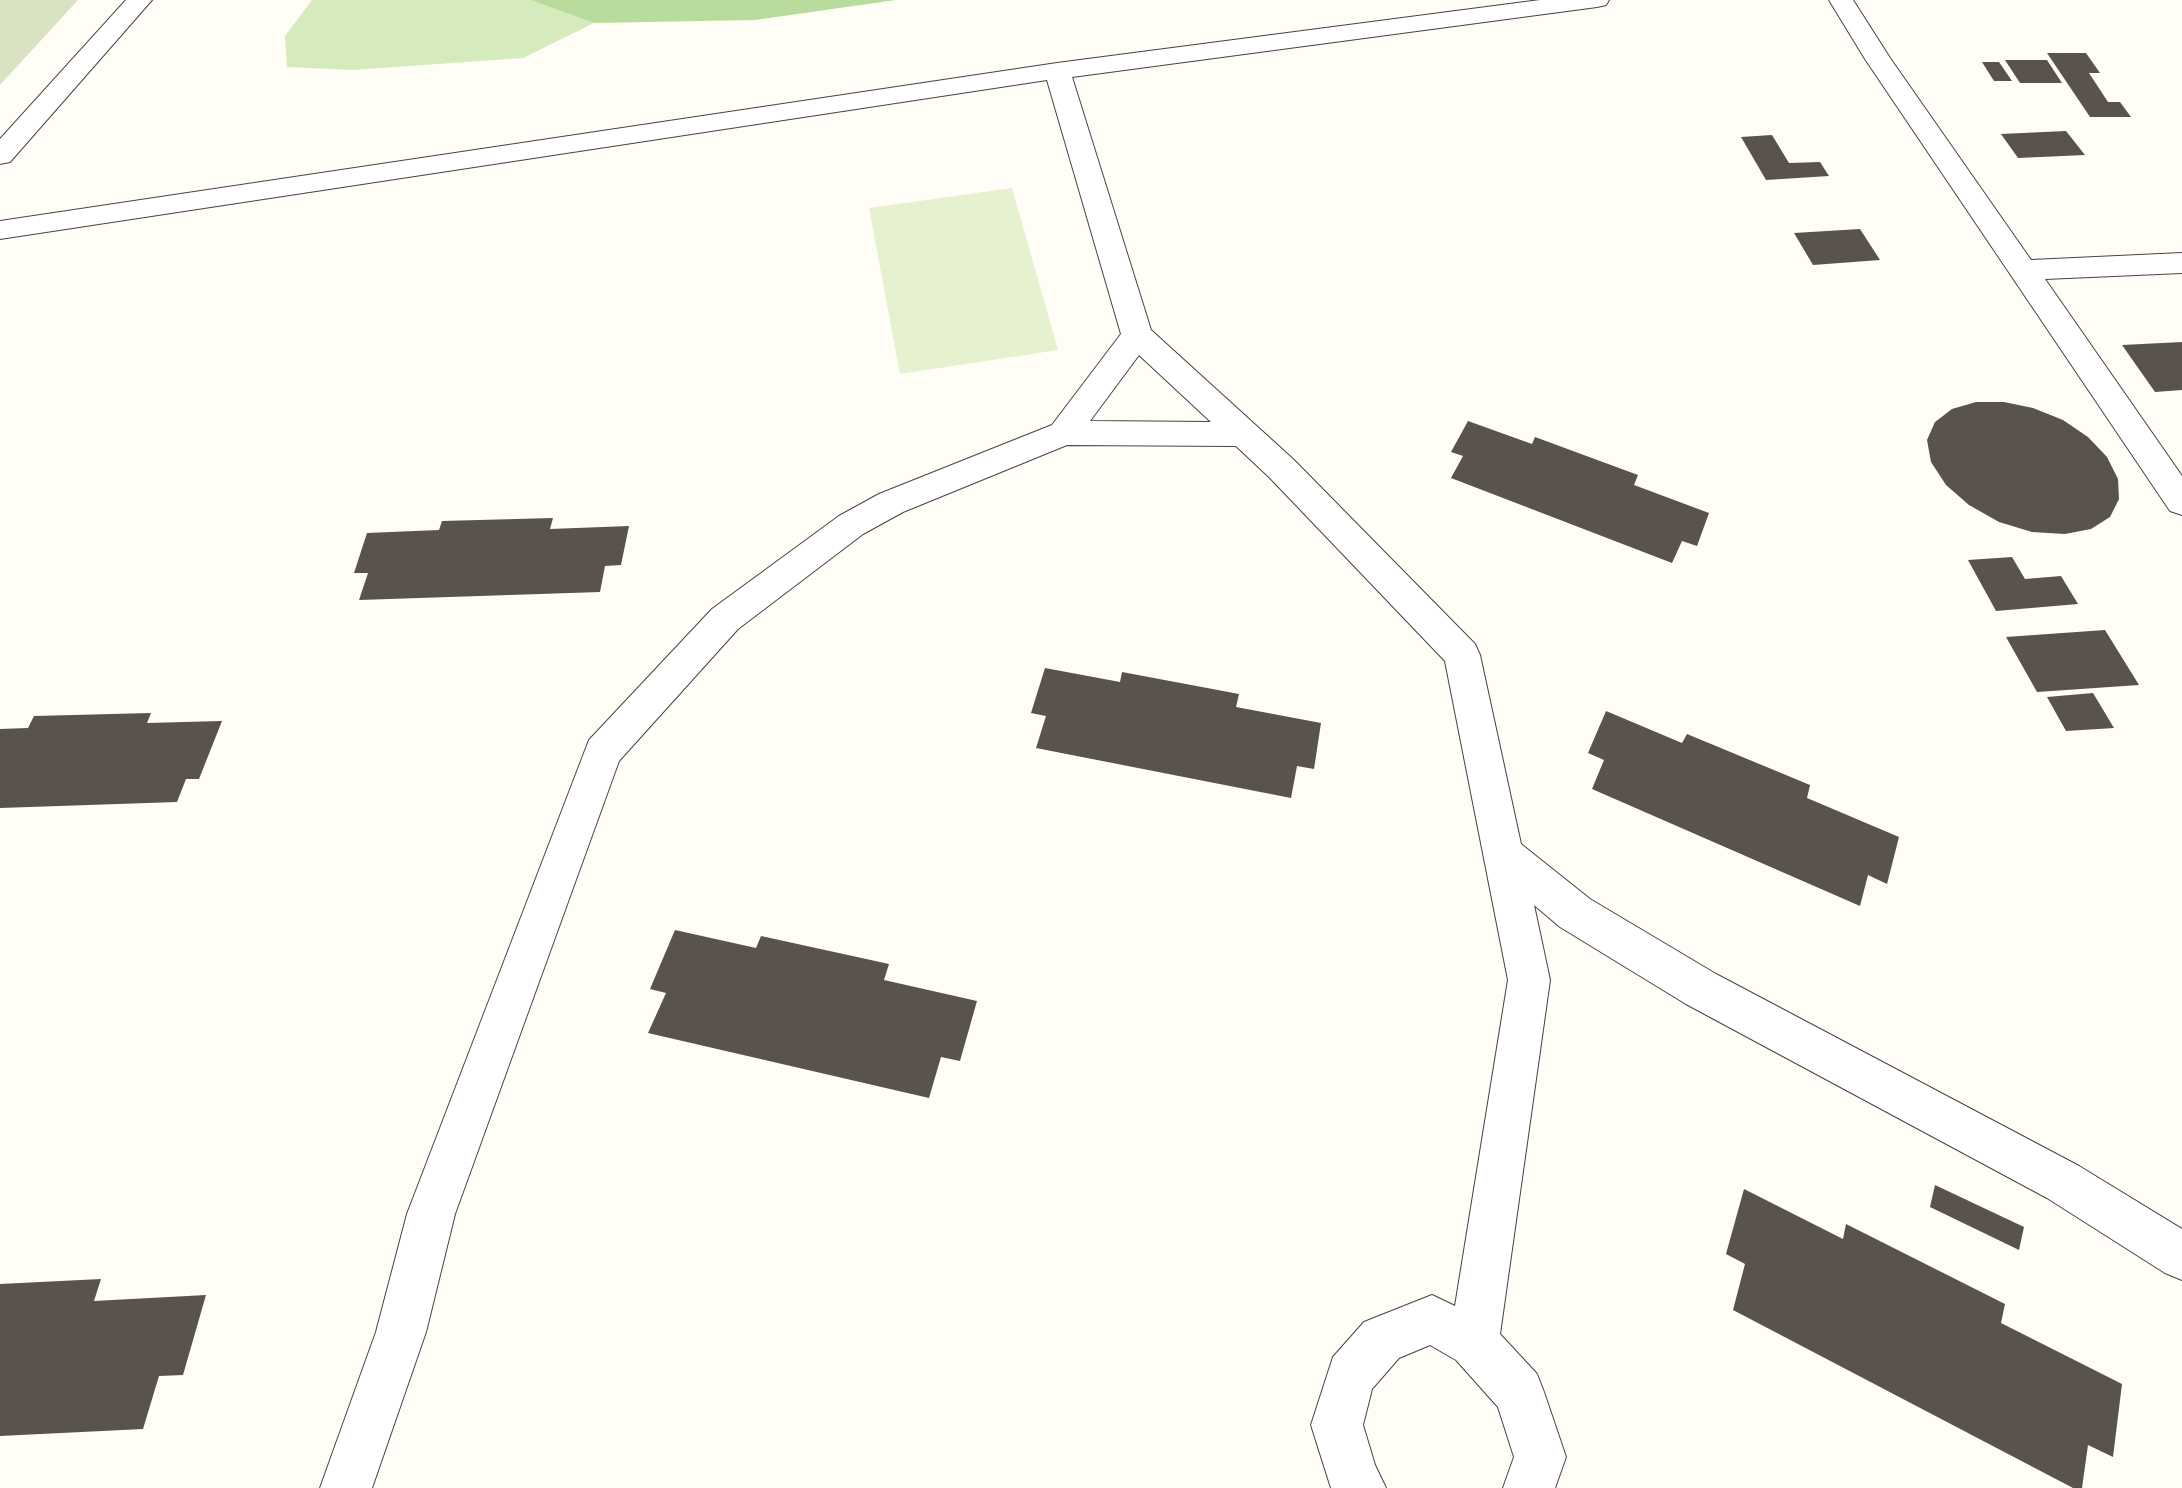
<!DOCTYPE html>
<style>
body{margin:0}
canvas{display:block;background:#fffdf5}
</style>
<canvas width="2182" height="1488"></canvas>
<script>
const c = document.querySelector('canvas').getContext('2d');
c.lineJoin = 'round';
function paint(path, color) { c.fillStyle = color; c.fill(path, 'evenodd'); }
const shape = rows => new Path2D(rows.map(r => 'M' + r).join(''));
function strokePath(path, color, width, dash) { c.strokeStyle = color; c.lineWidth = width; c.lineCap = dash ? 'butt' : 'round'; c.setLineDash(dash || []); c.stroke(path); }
const green = shape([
 [312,0,530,0,594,23,523,58,352,70,287,67,285,36]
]);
const forest = shape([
 [530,0,896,0,755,20,594,23]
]);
const cemetery = shape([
 [0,0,78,0,0,85]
]);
const pitch = shape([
 [1012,188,1058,350,900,374,869,208]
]);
const building = shape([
 [2047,53,2086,53,2100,73,2089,73,2108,102,2120,102,2131,117,2090,117],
 [2005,60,2047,60,2062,83,2020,83],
 [1982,62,1999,62,2012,81,1994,81],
 [2066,131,2085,155,2018,158,2001,134],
 [1772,135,1789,163,1820,162,1829,176,1766,180,1741,137],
 [1860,229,1880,260,1813,265,1794,233],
 [2182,342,2182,390,2155,392,2122,345],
 [1976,402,2004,402,2033,408,2063,420,2088,437,2107,457,2118,479,2119,499,2110,517,2091,529,2065,534,2032,532,1999,522,1969,505,1946,485,1931,462,1927,440,1935,422,1952,409],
 [1468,421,1532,444,1535,437,1638,475,1634,485,1709,513,1697,546,1682,541,1672,563,1451,478,1463,456,1451,452],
 [553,518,550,529,629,526,621,565,605,566,600,592,359,600,368,573,354,573,367,533,439,530,442,521],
 [2012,557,2025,579,2061,576,2078,604,1996,611,1968,560],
 [2105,630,2139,685,2037,692,2006,637],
 [1045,668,1120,682,1122,672,1239,694,1236,707,1321,723,1314,769,1297,766,1291,798,1036,748,1046,716,1031,713],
 [2093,693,2114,728,2066,731,2047,697],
 [1606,711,1682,743,1687,734,1810,785,1807,798,1899,837,1887,884,1868,875,1860,906,1592,789,1604,760,1588,753],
 [151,713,147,723,222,721,199,779,186,779,177,802,0,808,0,729,28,728,34,716],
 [675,930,756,948,761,936,889,964,884,980,977,1001,960,1061,941,1057,929,1098,648,1033,666,993,650,989],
 [1935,1185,2024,1227,2019,1250,1930,1207],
 [1744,1189,1843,1239,1846,1224,2005,1304,2001,1323,2122,1384,2113,1457,2088,1445,2082,1488,2073,1488,1733,1310,1745,1264,1726,1254],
 [101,1279,94,1301,206,1295,183,1375,159,1376,143,1429,0,1436,0,1284]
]);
const minor = shape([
 [126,0,152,0,10,162,0,164,0,139,126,0],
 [1540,0,1609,0,1606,5,1597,7,1072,77,1151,330,1294,460,1475,644,1480,655,1521,844,1590,899,1716,974,2079,1166,2182,1229,2182,1280,2165,1273,2047,1198,1686,1004,1560,927,1534,905,1550,980,1500,1334,1537,1374,1544,1392,1566,1457,1555,1488,1503,1488,1514,1457,1498,1407,1456,1360,1430,1345,1399,1358,1372,1389,1363,1425,1375,1465,1386,1488,1331,1488,1311,1425,1333,1357,1364,1322,1432,1295,1455,1306,1508,980,1445,661,1270,478,1236,446,1067,445,903,512,863,534,738,629,619,761,455,1214,426,1332,372,1488,320,1488,376,1332,407,1214,589,740,712,609,839,516,879,494,1052,425,1121,334,1047,80,0,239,0,221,1057,63,1540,0],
 [1139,355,1211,422,1090,421,1139,355],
 [1829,0,1853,0,1890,58,2031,260,2182,253,2182,273,2045,279,2182,476,2182,515,2170,511,1865,59,1829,0]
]);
paint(green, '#d5ebbd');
paint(forest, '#b9dc9c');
paint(cemetery, '#d9e3c4');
paint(pitch, '#e6f2cf');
paint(building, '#5a524d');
strokePath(minor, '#444', 2);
paint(minor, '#fff');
</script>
